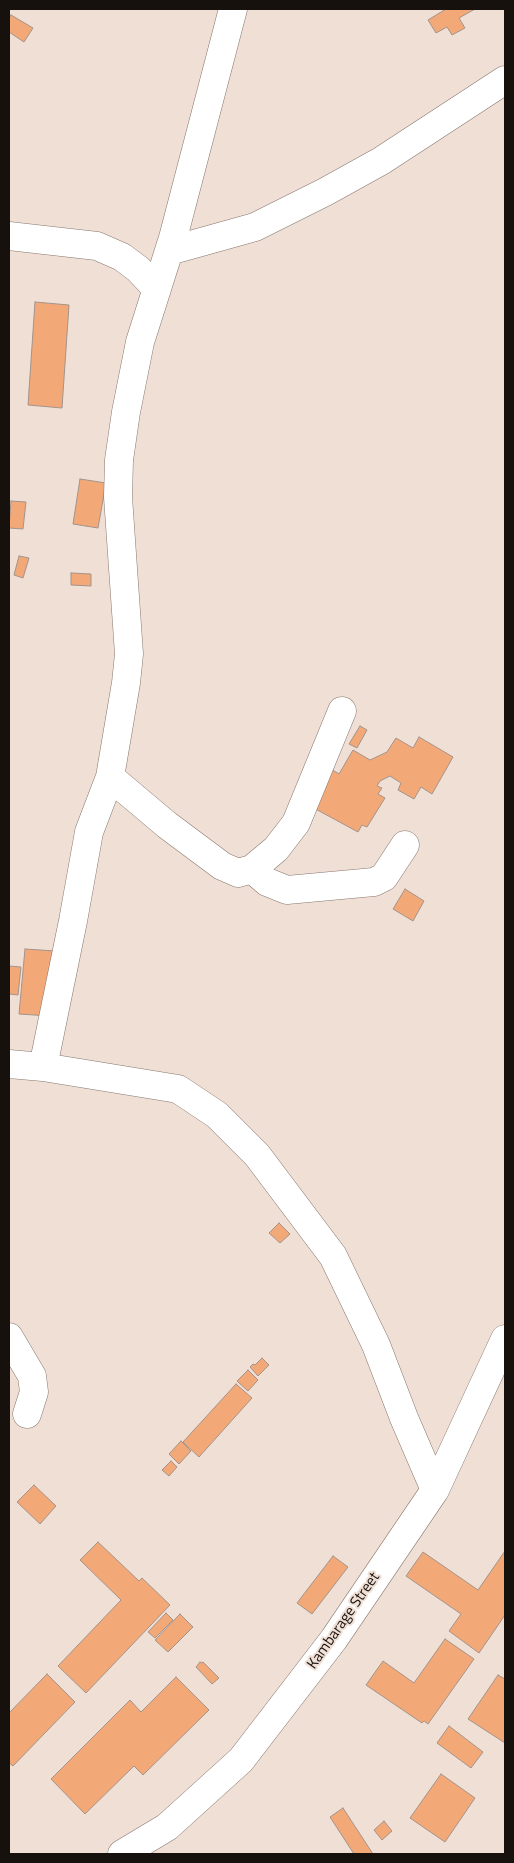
<!DOCTYPE html>
<style>
body{margin:0}
#map{position:relative;width:514px;height:1863px;overflow:hidden;background:#f0dfd5;font-family:"Titillium Web",sans-serif}
canvas{display:block}
.frame{position:absolute;inset:0;border:10px solid #17110d;pointer-events:none}
</style>
<div id="map">
<canvas width="514" height="1863"></canvas>
<div class="frame"></div>
</div>
<script>
const c = document.querySelector('canvas').getContext('2d');
c.lineJoin = 'round';
function paint(path, color) { c.fillStyle = color; c.fill(path, 'evenodd'); }
const shape = rows => new Path2D(rows.map(r => 'M' + r).join(''));
function strokePath(path, color, width, dash) { c.strokeStyle = color; c.lineWidth = width; c.lineCap = dash ? 'butt' : 'round'; c.setLineDash(dash || []); c.stroke(path); }
function drawText(font, color, halo, rows, align = 'center') {
  c.font = font + ' "Titillium Web",sans-serif'; c.lineWidth = 4; c.setLineDash([]); c.textBaseline = 'middle'; c.strokeStyle = halo; c.fillStyle = color; for (const [text, x, y, turn = 0] of rows) {
    c.save(); c.translate(x, y); c.rotate((+turn || 0) * Math.PI / 180); c.textAlign = isNaN(turn) ? turn : align; if (halo) c.strokeText(text, 0, 0); c.fillText(text, 0, 0); c.restore();
  }
}
const building = shape([
 [446,9,475,9,459,18,465,28,452,35,447,27,436,33,428,20,446,9],
 [11,15,33,28,24,42,9,32,9,18,11,15],
 [35,302,69,305,62,408,28,405,35,302],
 [80,479,106,483,98,528,73,524,80,479],
 [11,501,26,502,23,529,9,528,11,501],
 [19,556,29,558,23,578,14,575,19,556],
 [71,573,91,574,91,586,71,585,71,573],
 [360,726,367,730,357,748,349,744,360,726],
 [419,737,453,757,432,794,421,787,414,799,398,790,401,783,390,776,380,781,377,786,382,788,378,794,385,798,367,827,362,825,358,832,310,806,331,769,339,774,353,750,370,760,387,752,396,738,413,748,419,737],
 [405,889,424,901,413,921,393,909,405,889],
 [25,949,55,951,50,1016,19,1014,25,949],
 [9,966,21,967,18,995,9,994,9,966],
 [279,1223,290,1234,280,1243,269,1233,279,1223],
 [262,1358,269,1365,258,1376,250,1367,253,1364,255,1365,262,1358],
 [248,1370,258,1380,248,1391,237,1381,248,1370],
 [236,1384,252,1398,199,1457,183,1442,236,1384],
 [181,1441,191,1451,179,1464,169,1454,181,1441],
 [171,1461,177,1467,169,1476,162,1470,171,1461],
 [34,1485,56,1506,40,1524,17,1502,34,1485],
 [98,1542,139,1581,142,1578,170,1605,86,1693,58,1666,121,1600,80,1560,98,1542],
 [505,1551,505,1615,479,1653,449,1631,461,1614,406,1576,423,1552,478,1590,505,1551],
 [333,1556,348,1567,312,1614,297,1603,333,1556],
 [166,1613,173,1620,155,1638,148,1632,166,1613],
 [180,1614,193,1627,168,1652,155,1640,180,1614],
 [445,1639,474,1659,428,1724,424,1721,422,1723,366,1685,383,1661,414,1683,445,1639],
 [200,1662,201,1663,203,1662,219,1678,212,1684,196,1667,200,1662],
 [47,1674,75,1702,13,1766,9,1763,9,1713,47,1674],
 [498,1675,505,1679,505,1743,468,1719,498,1675],
 [176,1677,209,1710,143,1775,134,1766,85,1814,51,1779,130,1700,141,1712,176,1677],
 [449,1726,483,1752,471,1768,437,1743,449,1726],
 [441,1774,475,1798,445,1842,410,1818,441,1774],
 [343,1808,373,1854,354,1854,330,1817,343,1808],
 [384,1821,392,1831,382,1840,374,1830,384,1821]
]);
const minor = shape([
 [9,236,97,246,122,257,138,269,157,289],
 [169,251,255,227,325,192,381,161,505,80],
 [110,777,167,825,222,866,238,873,252,869,276,849,296,823,342,711],
 [252,869,267,882,287,890,374,882,384,877,405,845],
 [9,1064,43,1067,178,1089,217,1115,257,1155,333,1256,376,1345,404,1418,435,1490],
 [43,1067,73,921,89,832,110,777,126,683,129,654,118,497,119,460,126,412,140,342,173,238,233,9],
 [9,1337,32,1376,34,1392,27,1414],
 [122,1854,167,1827,241,1760,334,1639,435,1490,505,1339]
]);
const streetNames = [
 ["Kambarage Street",344,1621,-55]
];
paint(building, '#f3a877');
strokePath(building, '#a3938a', 1);
strokePath(minor, '#87776e', 29);
strokePath(minor, '#fff', 28);
drawText('15px', '#17110d', '#f0dfd5', streetNames);
</script>
